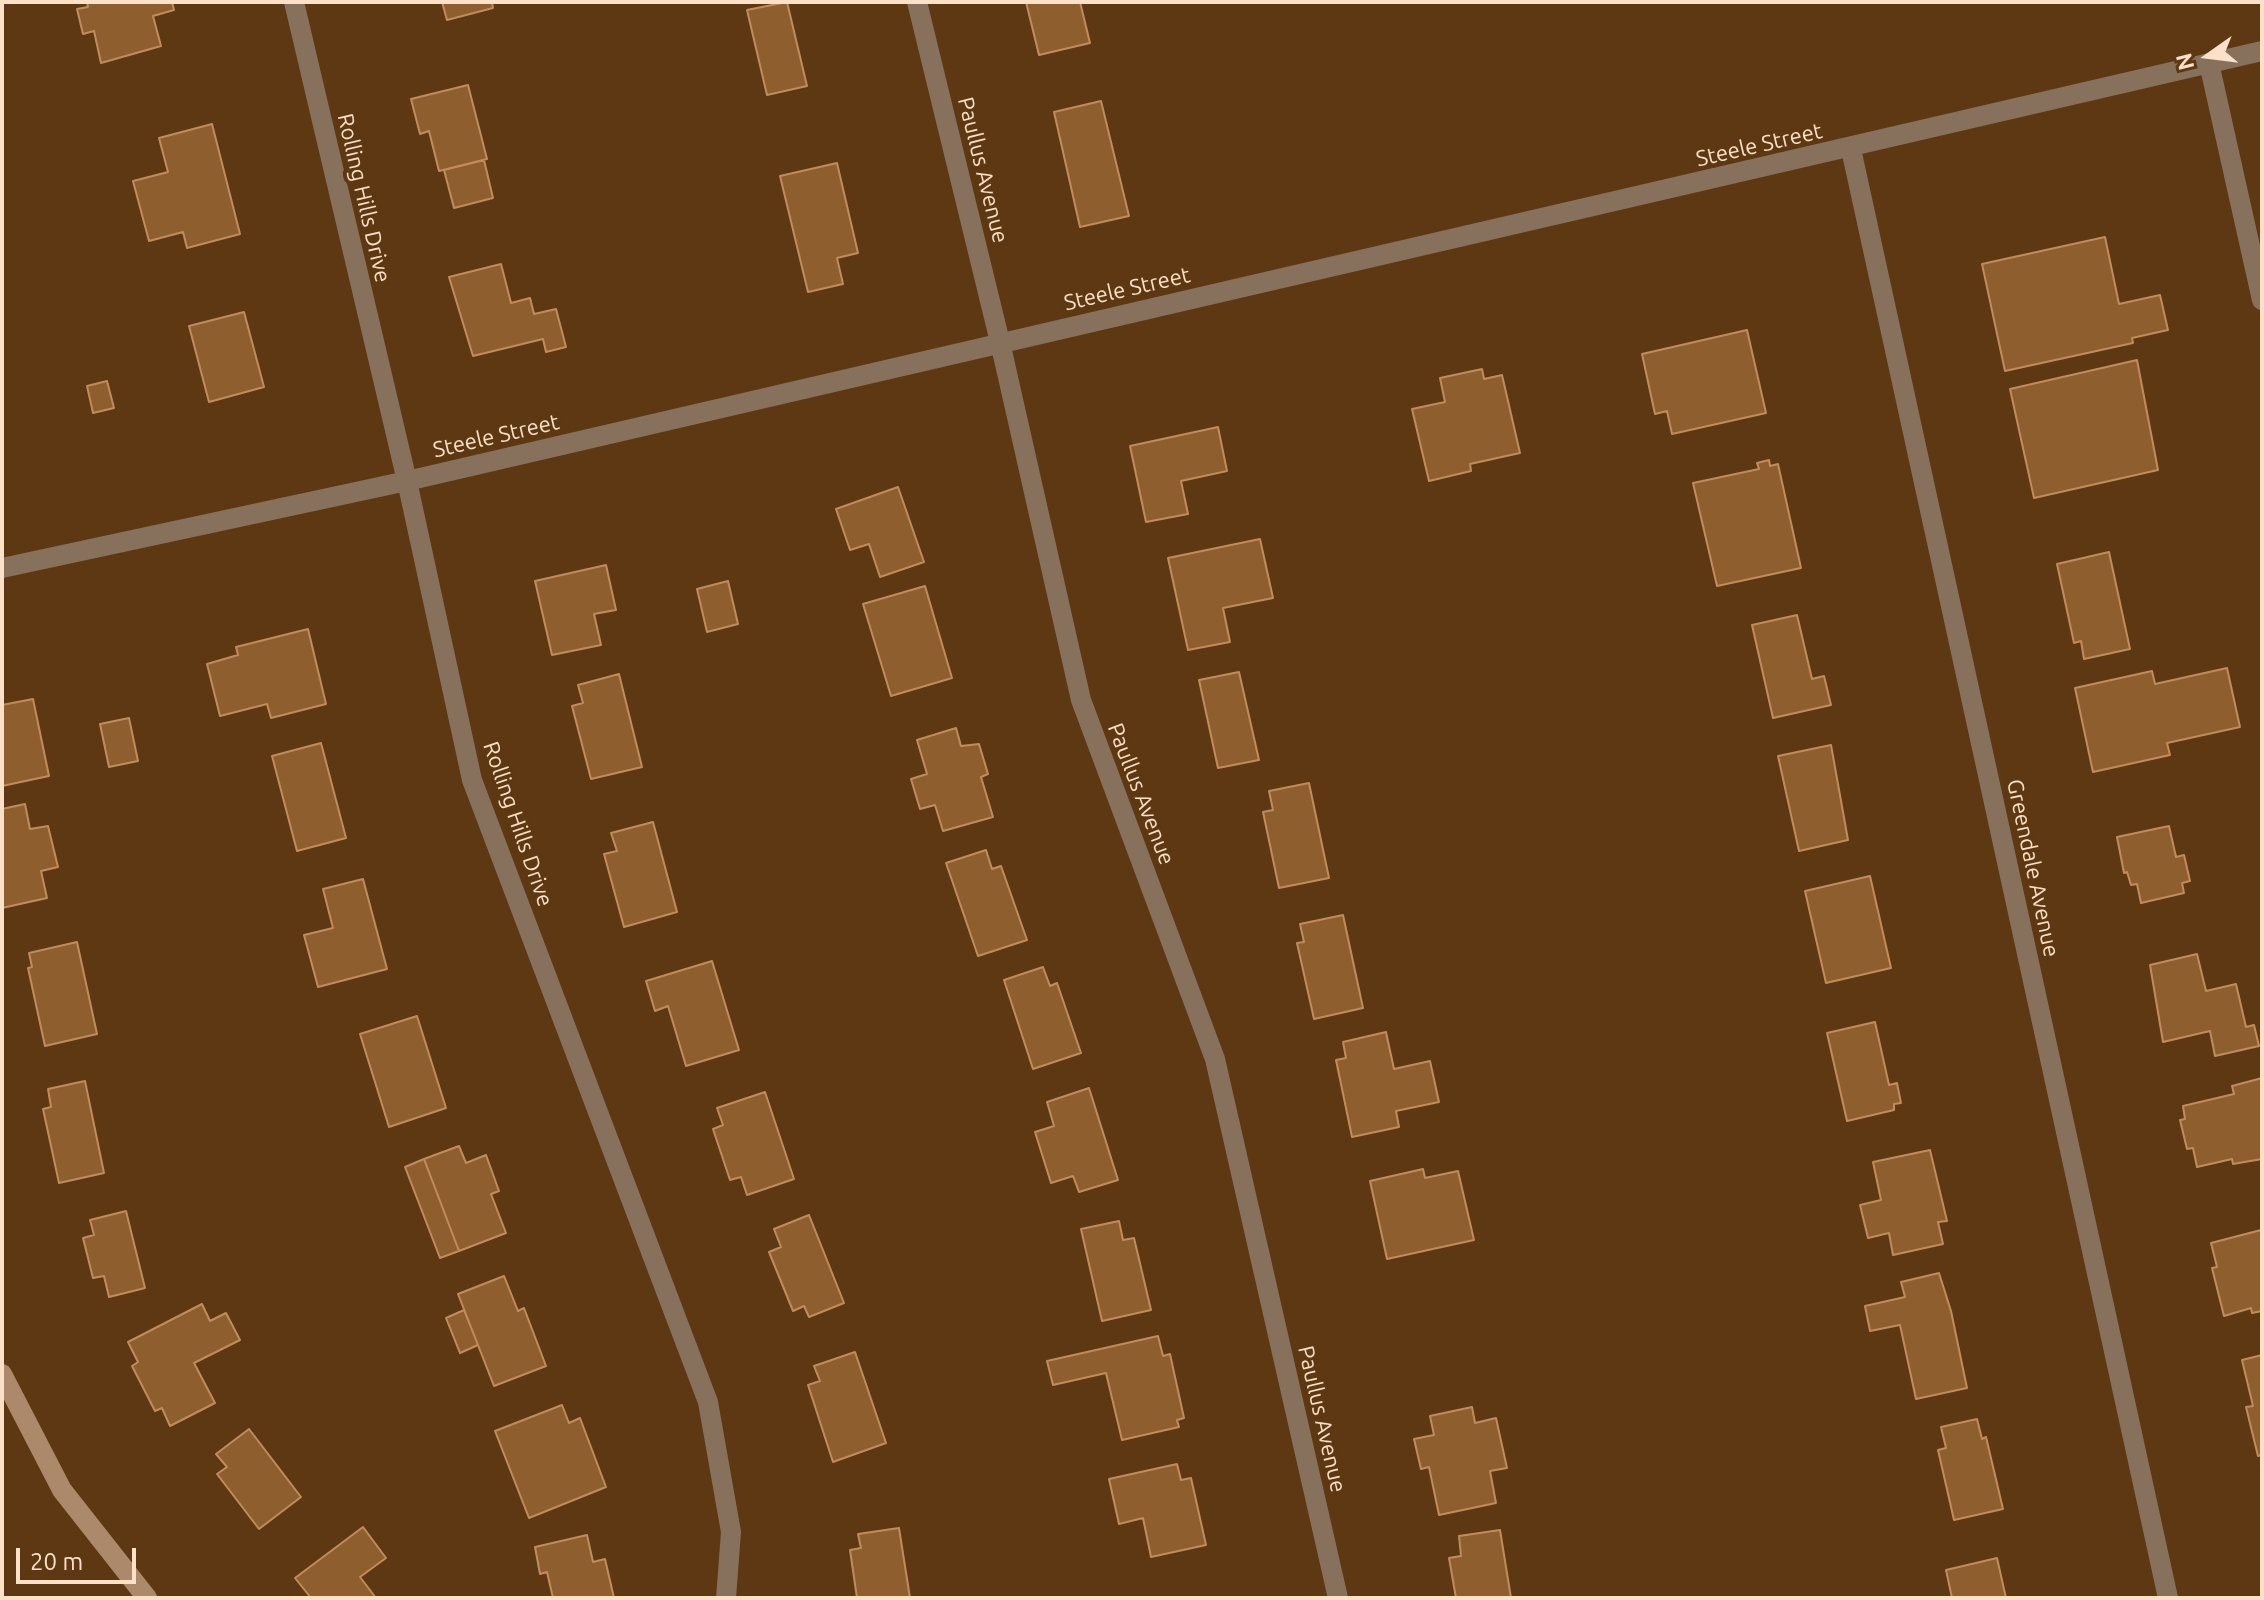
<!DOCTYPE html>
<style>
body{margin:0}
#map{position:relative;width:2264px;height:1600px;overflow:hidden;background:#5d3812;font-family:Ubuntu,sans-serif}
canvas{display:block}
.frame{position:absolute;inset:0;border:4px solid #fde0c8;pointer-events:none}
.north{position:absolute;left:2168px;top:16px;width:80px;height:80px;-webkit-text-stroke:6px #5d3812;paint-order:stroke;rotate:256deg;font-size:22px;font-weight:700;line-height:32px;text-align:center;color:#fde0c8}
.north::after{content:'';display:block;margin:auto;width:28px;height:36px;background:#fde0c8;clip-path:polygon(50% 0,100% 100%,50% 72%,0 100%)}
.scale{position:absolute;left:16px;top:1548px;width:120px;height:36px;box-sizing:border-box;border:4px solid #fde0c8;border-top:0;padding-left:10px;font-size:24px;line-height:28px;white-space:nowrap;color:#fde0c8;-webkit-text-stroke:6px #5d3812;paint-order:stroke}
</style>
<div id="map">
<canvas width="2264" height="1600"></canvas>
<div class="frame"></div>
<div class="north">N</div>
<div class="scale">20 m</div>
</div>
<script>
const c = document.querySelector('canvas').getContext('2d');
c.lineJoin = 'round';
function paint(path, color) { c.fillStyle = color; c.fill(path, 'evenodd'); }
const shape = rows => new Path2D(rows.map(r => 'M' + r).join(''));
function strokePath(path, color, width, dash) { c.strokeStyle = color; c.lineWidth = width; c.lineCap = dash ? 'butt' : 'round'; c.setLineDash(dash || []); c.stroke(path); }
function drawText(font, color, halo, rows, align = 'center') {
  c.font = font + ' Ubuntu,sans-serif'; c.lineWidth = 8; c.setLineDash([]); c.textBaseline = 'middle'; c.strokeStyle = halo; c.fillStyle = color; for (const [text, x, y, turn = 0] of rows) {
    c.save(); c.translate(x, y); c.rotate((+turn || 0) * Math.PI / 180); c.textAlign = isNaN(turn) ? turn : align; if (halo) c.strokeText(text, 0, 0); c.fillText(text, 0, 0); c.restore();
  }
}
const building = shape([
 [87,2,172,2,174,10,153,16,161,46,101,63,94,31,83,34,77,9,88,7,87,2],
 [442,2,492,2,493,8,447,20,442,2],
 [787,2,807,86,767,95,747,10,787,2],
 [1026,2,1080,2,1090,43,1039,55,1026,2],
 [468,85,487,159,439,171,429,131,420,134,411,99,468,85],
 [1101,101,1129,216,1080,227,1054,112,1101,101],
 [212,124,240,234,187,248,183,232,149,241,133,181,168,172,159,138,212,124],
 [484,160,493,198,454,208,444,170,484,160],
 [837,163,858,253,837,258,843,284,808,292,780,176,837,163],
 [2105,237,2119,304,2160,295,2168,330,2132,338,2133,343,2005,371,1982,264,2105,237],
 [501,264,511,303,530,298,534,314,556,309,566,347,546,352,543,339,473,356,449,277,501,264],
 [244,312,264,387,209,402,189,326,244,312],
 [1747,330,1766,413,1672,434,1667,411,1655,414,1642,354,1747,330],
 [2137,360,2158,470,2034,498,2010,389,2137,360],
 [1482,369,1484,379,1502,375,1520,453,1470,464,1471,471,1429,481,1412,409,1445,402,1440,378,1482,369],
 [107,381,114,408,93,413,87,386,107,381],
 [1218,427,1227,471,1181,481,1188,514,1146,522,1130,446,1218,427],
 [1769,460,1770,466,1778,464,1801,568,1717,586,1693,483,1759,469,1757,463,1769,460],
 [898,487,924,562,880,577,869,544,850,550,836,509,898,487],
 [1260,539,1273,598,1223,608,1230,642,1188,650,1168,558,1260,539],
 [2109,552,2130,649,2084,659,2081,641,2074,643,2057,564,2109,552],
 [606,565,616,610,594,614,601,645,552,655,535,581,606,565],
 [728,581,738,624,707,632,697,589,728,581],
 [925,586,952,678,891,696,863,604,925,586],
 [1797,615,1812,679,1824,676,1831,705,1773,718,1752,625,1797,615],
 [308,629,326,704,271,718,267,704,220,716,207,664,238,655,236,647,308,629],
 [2227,668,2240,727,2167,743,2170,755,2093,772,2075,688,2152,671,2155,684,2227,668],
 [1239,672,1259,760,1218,768,1199,680,1239,672],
 [619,674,642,767,591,779,572,706,583,703,578,685,619,674],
 [33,699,49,776,2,786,2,705,33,699],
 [129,718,138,761,109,767,100,724,129,718],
 [956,728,961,746,979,744,988,774,981,777,993,817,943,831,935,805,920,809,911,779,927,774,917,740,956,728],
 [321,743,346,838,297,851,272,756,321,743],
 [1831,745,1848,840,1799,851,1778,756,1831,745],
 [1309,783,1329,878,1279,888,1263,812,1273,810,1269,791,1309,783],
 [25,804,30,829,48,826,58,867,41,871,47,898,2,908,2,809,25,804],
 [653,822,677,912,624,927,604,854,617,851,611,833,653,822],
 [2169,826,2176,857,2184,855,2190,881,2182,883,2184,893,2141,903,2137,884,2131,885,2127,872,2124,873,2117,837,2169,826],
 [986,850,992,869,1001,866,1027,940,978,956,946,863,986,850],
 [1870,876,1891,968,1826,983,1805,891,1870,876],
 [363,879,387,969,318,987,304,935,333,928,323,889,363,879],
 [1343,915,1363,1008,1314,1019,1297,943,1304,942,1300,924,1343,915],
 [77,942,97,1034,45,1046,28,968,32,967,29,953,77,942],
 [2197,954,2206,991,2236,984,2246,1027,2254,1025,2259,1046,2215,1056,2210,1031,2163,1042,2150,965,2197,954],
 [712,961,739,1050,686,1066,668,1006,655,1011,646,981,712,961],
 [1043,967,1050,986,1057,983,1081,1053,1033,1069,1004,980,1043,967],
 [417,1016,446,1108,389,1127,360,1034,417,1016],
 [1875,1022,1889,1085,1897,1083,1901,1103,1894,1104,1894,1110,1847,1121,1827,1033,1875,1022],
 [1386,1032,1394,1069,1430,1061,1439,1102,1396,1111,1399,1127,1352,1137,1336,1060,1346,1058,1343,1042,1386,1032],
 [2262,1078,2262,1159,2233,1164,2232,1159,2197,1167,2193,1148,2187,1149,2180,1120,2185,1119,2183,1106,2234,1094,2232,1086,2262,1078],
 [85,1081,104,1173,59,1183,43,1109,51,1107,48,1089,85,1081],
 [1089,1088,1118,1180,1079,1192,1073,1176,1051,1183,1035,1132,1054,1126,1047,1102,1089,1088],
 [765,1092,794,1179,747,1195,741,1177,730,1180,713,1129,723,1125,717,1108,765,1092],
 [459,1146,466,1163,486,1155,499,1191,491,1194,506,1233,459,1251,424,1159,459,1146],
 [1930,1150,1947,1221,1938,1222,1943,1244,1893,1255,1889,1233,1868,1238,1860,1205,1881,1200,1873,1162,1930,1150],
 [424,1159,459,1251,440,1258,405,1167,424,1159],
 [1423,1169,1425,1178,1458,1171,1474,1240,1387,1259,1370,1181,1423,1169],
 [126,1211,145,1288,109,1297,104,1276,93,1278,83,1238,94,1235,90,1220,126,1211],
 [809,1215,844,1303,809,1317,804,1306,793,1311,769,1252,781,1247,774,1229,809,1215],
 [1119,1221,1123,1240,1134,1238,1151,1310,1102,1321,1081,1229,1119,1221],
 [2261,1230,2262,1311,2252,1313,2251,1308,2224,1316,2212,1268,2217,1267,2211,1243,2261,1230],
 [1939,1273,1951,1311,1967,1388,1916,1399,1900,1325,1870,1331,1865,1306,1905,1297,1901,1282,1939,1273],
 [504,1276,518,1311,524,1308,546,1366,494,1386,458,1294,504,1276],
 [202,1304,210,1321,226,1313,240,1340,194,1363,215,1403,170,1426,162,1408,155,1411,132,1366,138,1362,128,1342,202,1304],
 [464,1310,478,1345,460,1353,446,1318,464,1310],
 [1158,1336,1163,1356,1170,1354,1184,1418,1177,1420,1179,1427,1122,1440,1106,1373,1053,1385,1047,1361,1158,1336],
 [855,1352,886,1443,833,1462,808,1385,820,1381,814,1366,855,1352],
 [2262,1355,2262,1455,2258,1456,2246,1407,2253,1406,2242,1360,2262,1355],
 [562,1405,569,1423,580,1418,606,1487,529,1518,495,1431,562,1405],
 [1472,1407,1475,1423,1496,1418,1507,1468,1490,1471,1496,1503,1439,1515,1429,1467,1421,1469,1414,1439,1434,1435,1430,1416,1472,1407],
 [1977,1419,1982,1439,1986,1437,2003,1509,1954,1520,1938,1450,1946,1448,1941,1427,1977,1419],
 [249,1429,301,1497,259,1529,217,1474,227,1467,216,1454,249,1429],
 [1177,1464,1181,1480,1191,1478,1206,1545,1151,1557,1143,1518,1119,1524,1109,1479,1177,1464],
 [363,1527,386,1558,360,1577,376,1598,311,1598,295,1578,363,1527],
 [899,1528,910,1598,857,1598,850,1550,861,1548,858,1534,899,1528],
 [1500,1530,1511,1598,1456,1598,1449,1558,1461,1556,1459,1536,1500,1530],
 [587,1535,593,1562,605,1559,614,1598,553,1598,547,1572,540,1574,535,1547,587,1535],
 [1997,1558,2006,1598,1952,1598,1946,1570,1997,1558]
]);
const minor = shape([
 [294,2,407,481,472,780,708,1402,731,1532,726,1598],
 [917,2,1000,342,1081,700,1215,1059,1338,1598],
 [2209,63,2262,300],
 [1851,149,2168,1598]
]);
const tertiary = shape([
 [2,568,407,481,2262,51]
]);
const secondary = shape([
 [2,1374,62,1490,147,1598]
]);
const streetNames = [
 ["Steele Street",1759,145,-13],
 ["Paullus Avenue",983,170,76],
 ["Rolling Hills Drive",364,198,77],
 ["Steele Street",1127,289,-13],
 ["Steele Street",496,436,-13],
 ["Paullus Avenue",1141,794,69],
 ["Rolling Hills Drive",518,824,71],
 ["Greendale Avenue",2033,868,78],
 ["Paullus Avenue",1322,1419,77]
];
paint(building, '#8e5e2f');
strokePath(building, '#c18c5c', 2);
strokePath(minor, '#87705c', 20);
strokePath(tertiary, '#87705c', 20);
strokePath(secondary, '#ac896a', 20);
drawText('22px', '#fde0c8', '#5d3812', streetNames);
</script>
